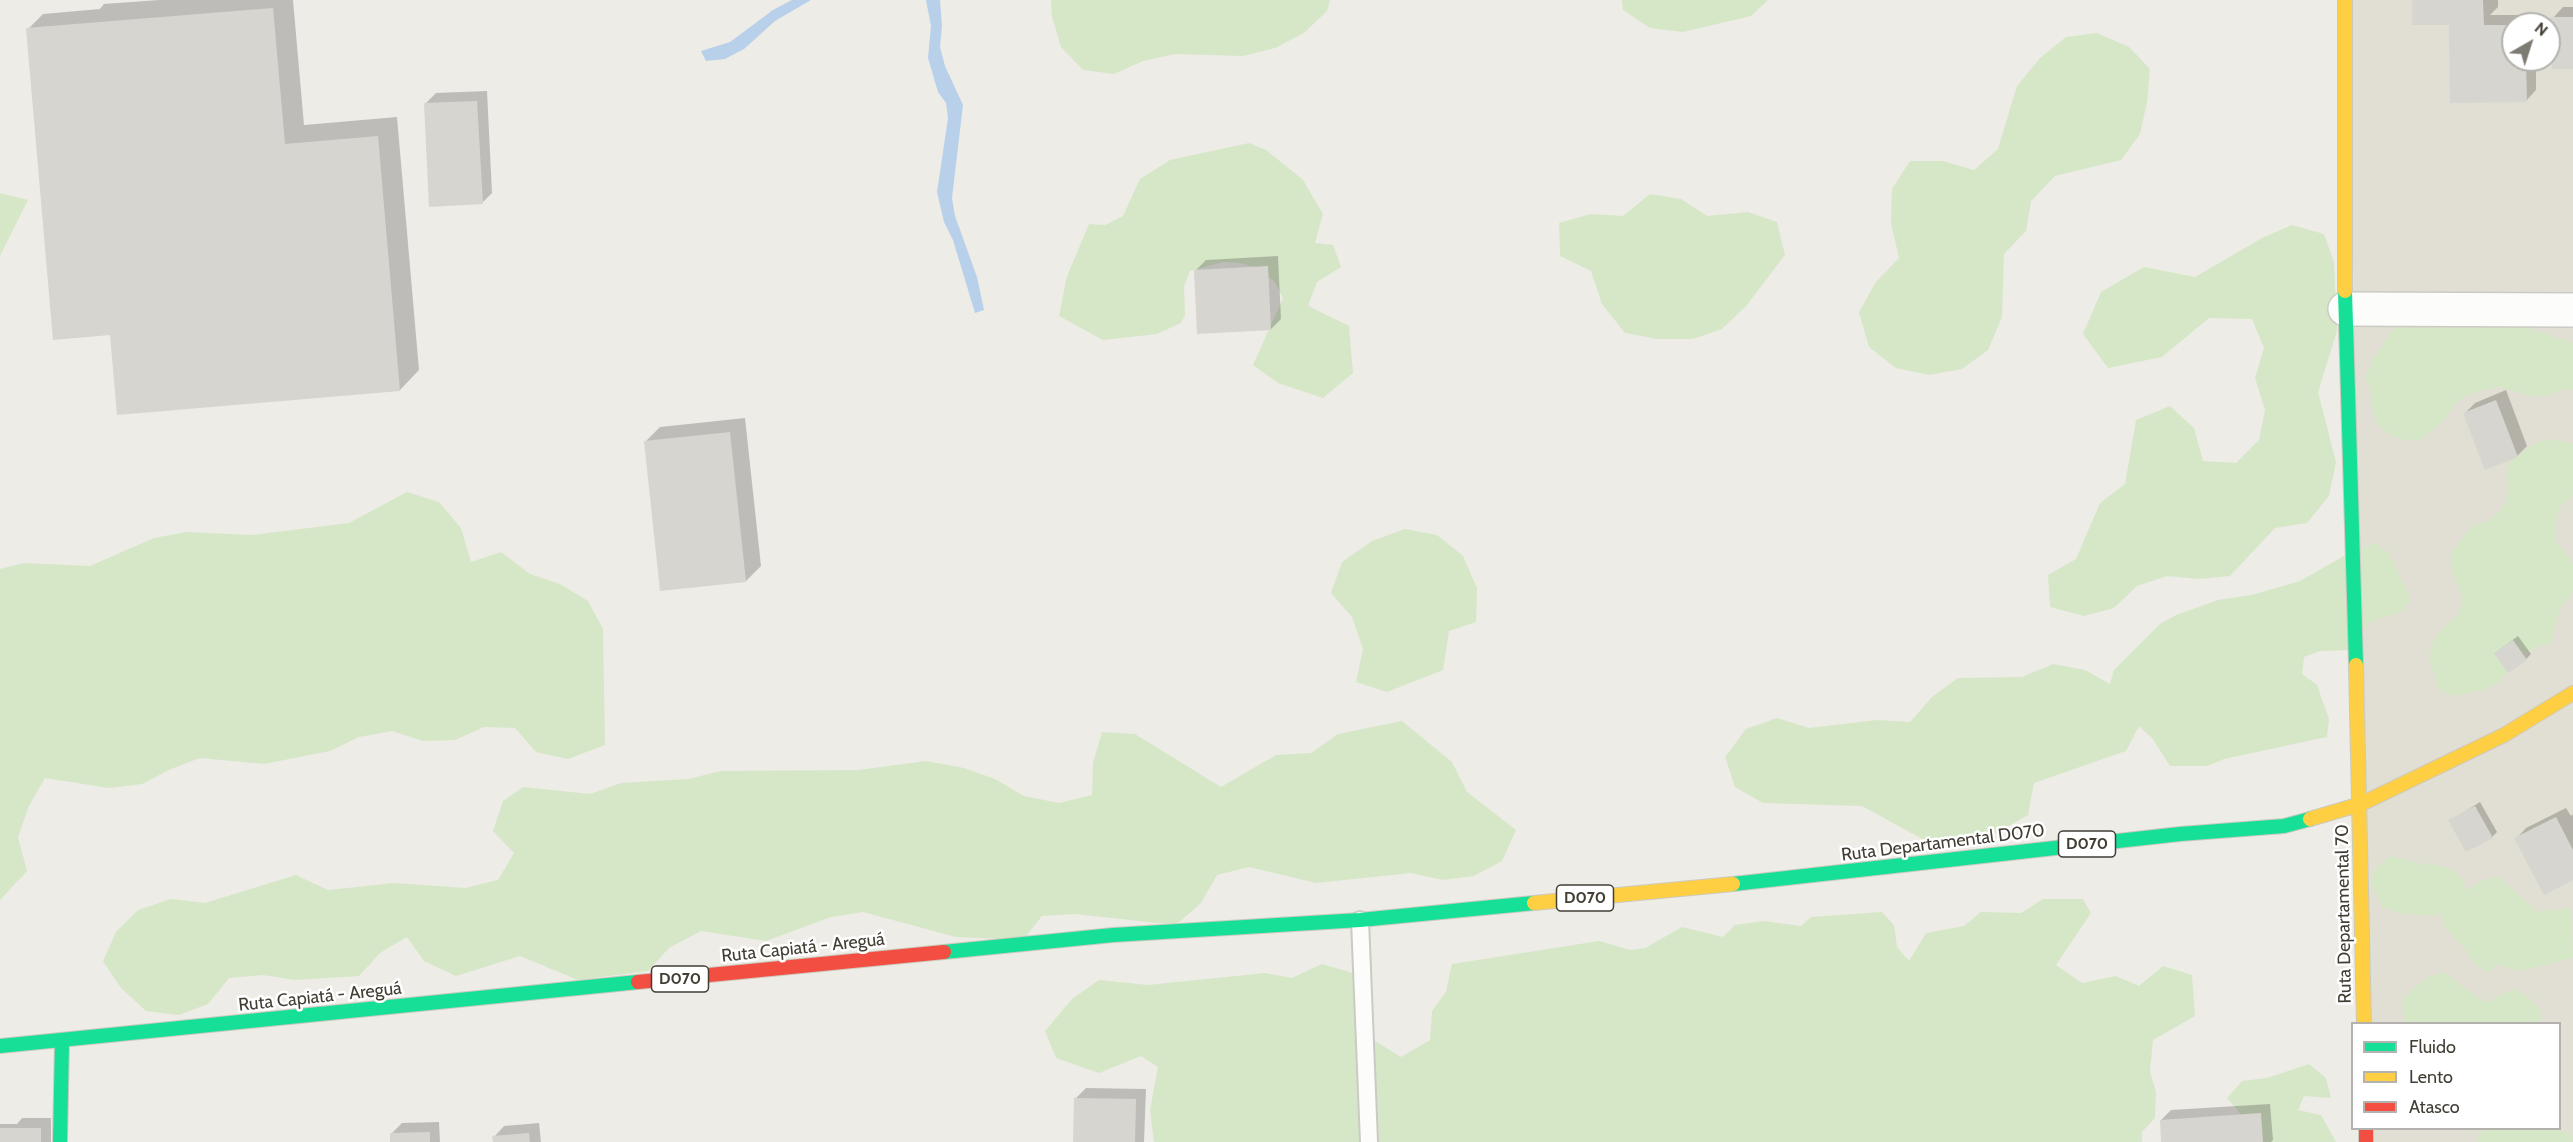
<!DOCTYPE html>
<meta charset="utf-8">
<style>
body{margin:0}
#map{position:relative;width:2573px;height:1142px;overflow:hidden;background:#edece6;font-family:Cabin,sans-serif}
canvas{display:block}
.legend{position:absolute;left:2351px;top:1022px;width:210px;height:108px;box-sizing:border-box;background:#fff;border:2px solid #b3b2ae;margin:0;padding:8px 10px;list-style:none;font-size:18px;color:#423e34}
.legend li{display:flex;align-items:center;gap:12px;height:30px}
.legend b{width:30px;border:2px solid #b3b2ae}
.north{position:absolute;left:2501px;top:12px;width:60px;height:60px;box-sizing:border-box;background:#fff;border:2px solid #b3b2ae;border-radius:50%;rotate:39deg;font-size:16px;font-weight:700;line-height:24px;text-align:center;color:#423e34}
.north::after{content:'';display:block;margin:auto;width:21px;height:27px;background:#7e7b72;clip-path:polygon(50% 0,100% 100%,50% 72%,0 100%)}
</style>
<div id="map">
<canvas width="2573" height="1142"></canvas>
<ul class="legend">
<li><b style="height:8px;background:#16e098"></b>Fluido</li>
<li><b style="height:8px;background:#ffcf43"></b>Lento</li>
<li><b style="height:8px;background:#f24e42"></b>Atasco</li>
</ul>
<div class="north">N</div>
</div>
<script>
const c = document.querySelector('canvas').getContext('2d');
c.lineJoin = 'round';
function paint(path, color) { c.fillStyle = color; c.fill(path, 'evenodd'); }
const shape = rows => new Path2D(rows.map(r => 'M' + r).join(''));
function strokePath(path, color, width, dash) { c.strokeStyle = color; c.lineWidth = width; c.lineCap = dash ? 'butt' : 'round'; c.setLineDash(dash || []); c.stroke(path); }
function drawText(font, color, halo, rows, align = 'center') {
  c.font = font + ' Cabin,sans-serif'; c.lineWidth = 5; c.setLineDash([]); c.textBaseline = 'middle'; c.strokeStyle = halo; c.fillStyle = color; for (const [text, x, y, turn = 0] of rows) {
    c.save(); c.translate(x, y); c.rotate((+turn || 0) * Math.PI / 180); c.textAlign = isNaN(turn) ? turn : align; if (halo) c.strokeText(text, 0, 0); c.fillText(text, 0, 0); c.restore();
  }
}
const residential = shape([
 [2351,0,2573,0,2573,1142,2360,1142,2360,1129,2560,1128,2560,1024,2359,1023],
 [2513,24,2549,24,2549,60,2513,60]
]);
const green = shape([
 [1051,0,1330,0,1327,11,1304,33,1275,48,1243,56,1175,54,1143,61,1114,74,1083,70,1061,47,1052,17],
 [1622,0,1768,0,1751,16,1683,32,1650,28,1623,10],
 [2097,33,2129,47,2150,69,2147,102,2140,134,2121,160,2055,176,2031,201,2026,231,2004,254,2002,317,1988,350,1962,369,1929,375,1896,368,1869,347,1859,312,1876,282,1899,258,1891,223,1892,189,1910,161,1943,161,1974,170,1998,149,2017,86,2040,58,2066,37],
 [1249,143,1266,150,1303,180,1323,214,1315,243,1333,245,1341,267,1317,282,1308,306,1349,326,1353,373,1323,398,1278,383,1253,365,1283,298,1274,281,1255,267,1239,263,1223,262,1190,271,1184,286,1185,315,1181,323,1157,334,1103,340,1059,316,1067,276,1089,224,1105,225,1123,216,1140,179,1170,160],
 [0,193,28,200,0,256],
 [1650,194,1681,199,1707,216,1748,212,1777,222,1785,255,1746,306,1722,329,1693,339,1657,339,1625,333,1602,304,1591,271,1560,256,1559,223,1591,214,1623,216],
 [2292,225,2324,234,2334,262,2337,331,2318,392,2336,462,2329,496,2307,523,2275,528,2230,576,2199,579,2167,576,2137,586,2114,608,2084,616,2050,607,2048,575,2076,559,2100,503,2125,484,2136,420,2170,406,2194,428,2203,461,2236,463,2259,440,2265,410,2255,378,2264,348,2252,319,2209,318,2162,357,2108,368,2083,334,2101,292,2144,267,2195,277,2262,238],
 [2404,324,2524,327,2573,343,2573,389,2562,390,2547,396,2531,396,2499,387,2483,390,2468,395,2455,403,2447,417,2421,440,2405,440,2388,434,2377,423,2372,408,2371,392,2365,377,2372,361,2394,328],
 [2552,439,2573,444,2573,495,2560,507,2555,523,2556,540,2573,563,2573,591,2559,611,2551,643,2535,648,2521,656,2500,682,2484,690,2452,696,2438,688,2429,658,2433,642,2441,629,2457,616,2463,600,2451,569,2451,552,2472,526,2489,521,2501,510,2509,495,2506,478,2509,462,2535,443],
 [407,492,439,502,461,528,471,562,501,552,530,574,560,584,588,601,603,629,605,745,568,759,536,752,515,728,484,727,455,740,423,741,392,731,359,737,330,751,264,764,200,758,171,769,142,784,109,788,45,778,29,806,18,837,27,871,0,900,0,569,24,563,90,566,154,538,186,532,252,535,349,523],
 [1405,529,1437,535,1463,556,1477,588,1476,622,1449,631,1443,670,1387,692,1356,682,1363,649,1352,617,1331,593,1342,562,1372,541],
 [2375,543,2389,553,2411,600,2400,612,2369,623,2353,650,2320,651,2304,657,2302,674,2317,685,2329,719,2327,737,2224,759,2208,766,2170,766,2152,738,2139,726,2126,751,2034,783,2028,815,1975,845,1944,851,1862,806,1763,803,1735,787,1725,757,1746,729,1777,718,1809,728,1877,720,1910,722,1932,697,1958,678,2022,677,2053,664,2085,670,2110,684,2114,670,2160,624,2176,615,2218,600,2252,595,2300,581,2344,556],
 [1402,721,1452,762,1467,792,1516,830,1502,861,1474,876,1443,880,1411,873,1316,883,1249,867,1217,875,1201,903,1176,925,1075,914,1042,916,1023,940,956,937,863,912,831,917,766,941,701,931,669,948,648,971,578,980,520,956,456,976,424,961,407,937,380,953,359,976,295,980,263,975,229,978,208,1004,179,1015,146,1011,121,988,103,961,116,932,138,910,171,899,205,903,296,875,328,890,394,883,465,888,498,880,514,853,493,831,503,801,523,787,590,794,621,783,688,779,721,771,858,770,926,761,964,768,995,779,1024,796,1059,803,1092,795,1093,763,1102,732,1135,734,1221,787,1276,755,1311,753,1338,734],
 [2391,856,2422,864,2439,865,2455,871,2465,883,2463,891,2481,881,2498,877,2538,912,2572,908,2573,958,2525,970,2508,969,2500,964,2486,972,2474,963,2465,949,2444,926,2441,913,2432,916,2398,913,2382,906,2370,881,2377,867],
 [2043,899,2083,899,2091,913,2056,965,2082,983,2116,976,2139,986,2163,966,2192,975,2195,1016,2153,1040,2150,1072,2156,1092,2155,1118,2142,1132,2142,1142,1154,1142,1150,1110,1158,1067,1141,1056,1099,1073,1056,1058,1045,1031,1072,999,1099,980,1148,985,1265,973,1292,978,1322,964,1353,973,1368,1004,1372,1039,1401,1057,1430,1040,1432,1011,1446,992,1452,964,1599,941,1630,950,1645,948,1682,927,1723,937,1735,925,1763,921,1801,926,1811,917,1882,912,1894,925,1897,947,1909,961,1926,933,1964,926,1981,912,2021,913],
 [2443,972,2485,1003,2515,988,2528,997,2541,1011,2540,1023,2404,1023,2402,999,2426,978],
 [2309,1064,2326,1078,2331,1098,2304,1096,2298,1110,2321,1115,2336,1142,2236,1142,2250,1125,2227,1098,2242,1081,2267,1078],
 [2485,1129,2549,1129,2572,1133,2573,1142,2479,1142,2476,1137]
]);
const water = shape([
 [792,0,811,0,775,21,744,49,725,59,706,61,701,51,730,42,773,10],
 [926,0,940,0,942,26,940,47,945,66,963,105,952,198,955,216,977,277,984,310,975,313,953,240,944,222,937,192,948,118,946,103,938,92,928,58,931,26]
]);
const shadow = shape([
 [159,0,293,0,304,125,397,117,419,370,400,390,112,334,28,29,43,14,100,9,104,4],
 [2413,0,2498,0,2498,7,2490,15,2535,15,2535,24,2513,24,2513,60,2536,60,2536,90,2526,101,2453,23],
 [2563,7,2573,7,2573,67,2553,18],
 [487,91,492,193,482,203,425,104,436,93],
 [1278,256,1281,319,1271,329,1196,270,1206,260],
 [2506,390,2527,446,2517,456,2465,413,2475,403],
 [745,418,761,566,746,581,645,442,660,427],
 [2518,636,2531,654,2526,659,2495,653],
 [2480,802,2497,832,2492,837,2450,821],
 [2566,808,2571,816,2573,814,2573,879,2516,839,2526,828],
 [1086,1088,1146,1089,1144,1142,1075,1142,1076,1098],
 [2270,1104,2273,1140,2271,1142,2162,1142,2161,1120,2171,1110],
 [22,1118,51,1118,51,1142,0,1142,0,1124,17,1124],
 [439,1122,440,1142,392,1142,392,1133,402,1123],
 [539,1123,541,1142,494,1142,494,1137,504,1126]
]);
const building = shape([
 [2412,0,2483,0,2484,25,2513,25,2513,60,2526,60,2527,102,2450,103,2449,25,2412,25],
 [273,8,285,144,378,136,400,391,117,415,110,335,53,340,26,28],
 [2551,17,2573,17,2573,69,2552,69],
 [477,101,483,204,429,207,424,103],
 [1268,266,1271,330,1197,334,1194,270],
 [2496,400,2518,457,2485,470,2463,413],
 [730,432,746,582,660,591,644,441],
 [2513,640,2527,660,2508,673,2494,653],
 [2475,806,2493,838,2466,852,2448,820],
 [2556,817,2573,850,2573,880,2544,895,2514,838],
 [1074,1098,1136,1099,1135,1142,1073,1142],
 [2261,1113,2263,1142,2161,1142,2160,1120],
 [0,1128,41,1128,41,1142,0,1142],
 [430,1132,430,1142,390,1142,390,1133],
 [529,1133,530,1142,493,1142,492,1136]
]);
const lane = shape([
 [1360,920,1369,1142]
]);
const street = shape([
 [2345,309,2573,310]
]);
const fast = shape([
 [2345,291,2356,665],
 [1733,884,2180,834,2284,826,2310,819],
 [944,952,1113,935,1360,920,1534,903],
 [0,1046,638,982],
 [60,1142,62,1041]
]);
const slow = shape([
 [2345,0,2345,291],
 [2356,665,2364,1024],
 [2310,819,2361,804,2504,735,2573,693],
 [1534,903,1733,884]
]);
const jam = shape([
 [638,982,944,952],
 [2366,1128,2366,1142]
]);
const shields = [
 [2087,844,57],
 [1585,898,57],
 [680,979,57]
];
const shieldNames = [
 ["D070",2087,844],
 ["D070",1585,898],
 ["D070",680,979]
];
const streetNames = [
 ["Ruta Departamental D070",1943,843,-7],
 ["Ruta Departamental 70",2344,914,-91],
 ["Ruta Capiatá - Areguá",803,948,-6],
 ["Ruta Capiatá - Areguá",320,997,-6]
];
paint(residential, '#e1dfd3');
paint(green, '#d6e7c7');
paint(water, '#b8d0ea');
paint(shadow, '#0003');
paint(building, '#d6d5cf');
strokePath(lane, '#cbcac4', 20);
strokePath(street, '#cbcac4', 36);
strokePath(fast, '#cccabe', 16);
strokePath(slow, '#cccabe', 16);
strokePath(jam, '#cccabe', 16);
strokePath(lane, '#fcfcfb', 16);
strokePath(street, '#fcfcfb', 33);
strokePath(fast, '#16e098', 14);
strokePath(slow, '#ffcf43', 14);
strokePath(jam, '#f24e42', 14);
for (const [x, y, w] of shields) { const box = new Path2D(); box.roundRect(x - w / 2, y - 13, w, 26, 4.5); c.fillStyle = '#fff'; c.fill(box); strokePath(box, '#423e34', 1.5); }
drawText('bold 16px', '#423e34', null, shieldNames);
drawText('18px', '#423e34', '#fff', streetNames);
</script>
